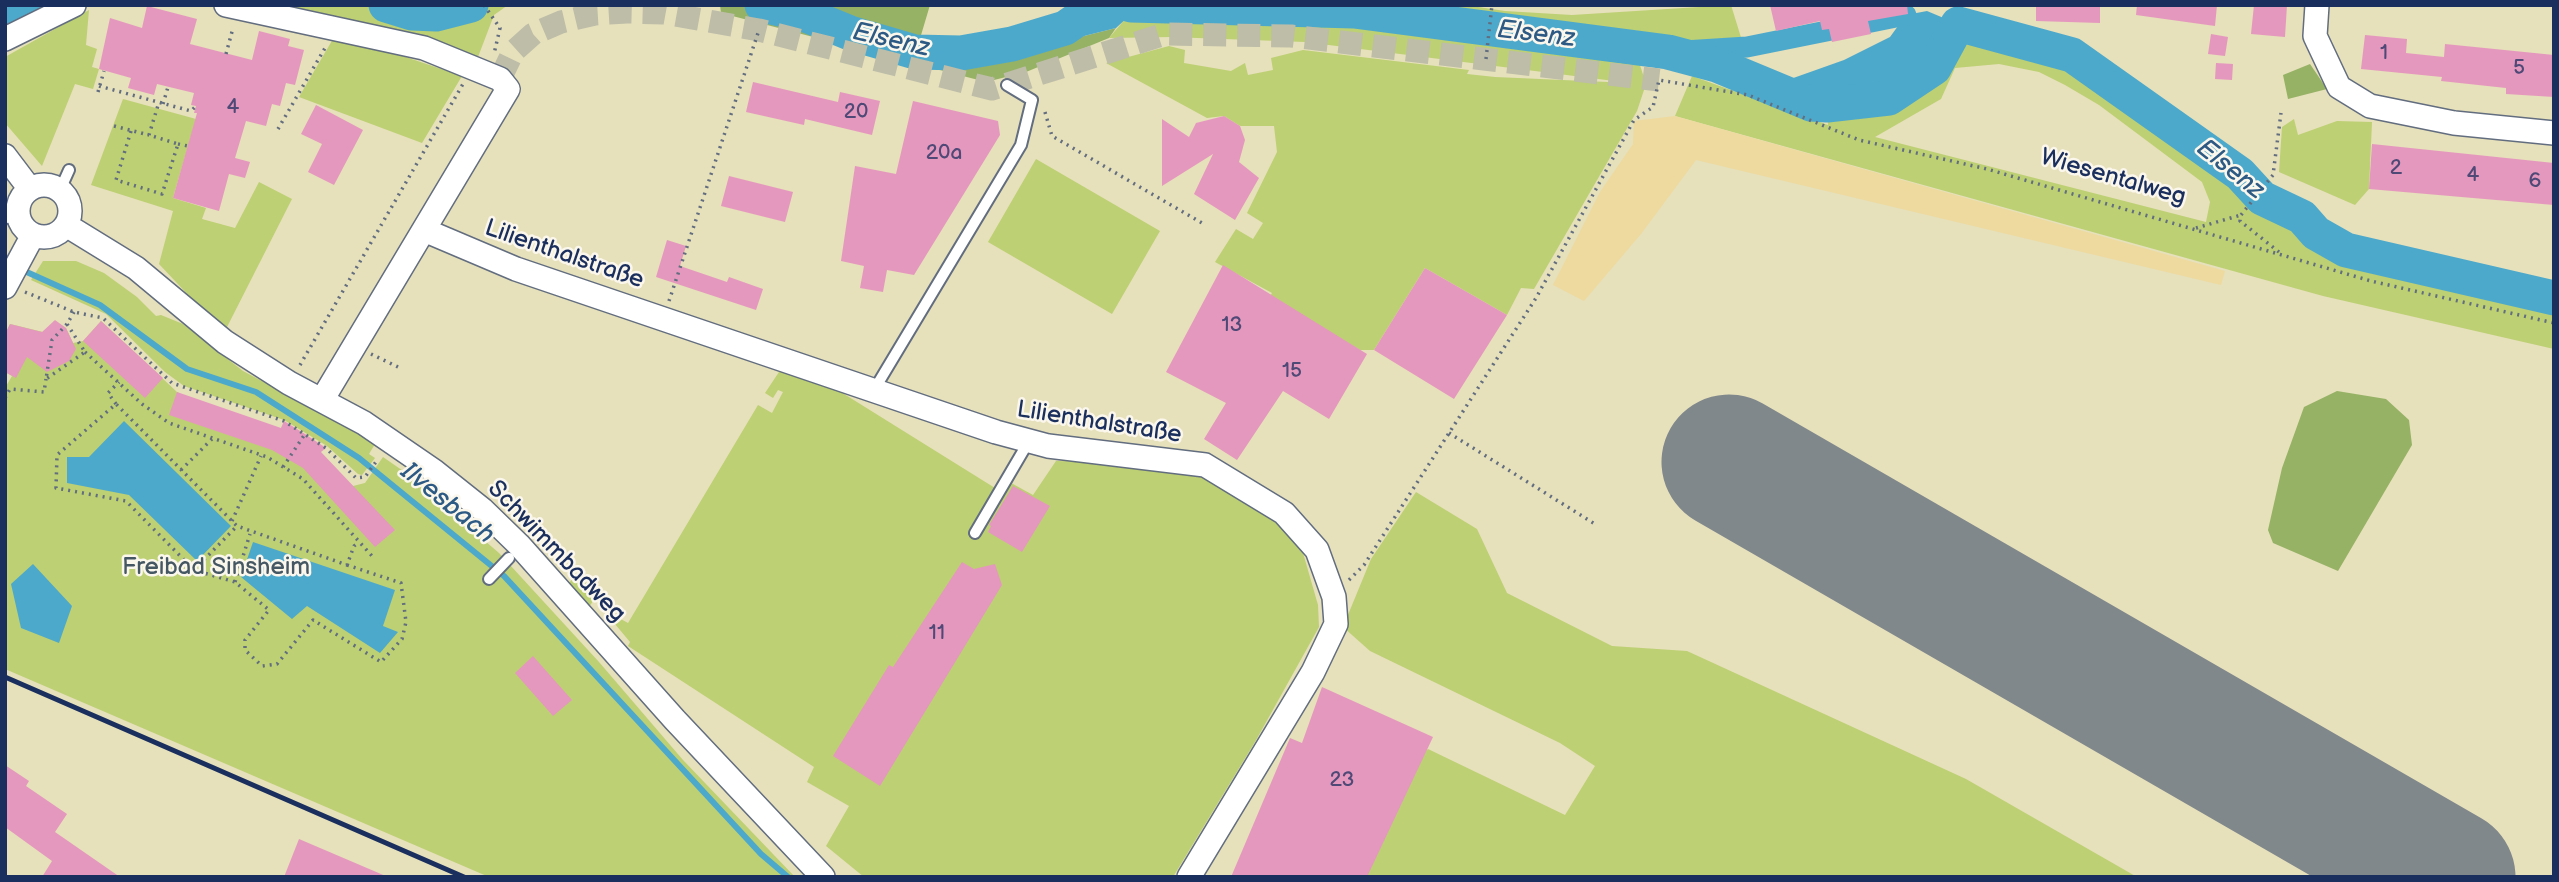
<!DOCTYPE html>
<meta charset="utf-8">
<style>
body{margin:0}
#map{position:relative;width:2559px;height:882px;overflow:hidden;background:#e6e0bb;font-family:"Balsamiq Sans",sans-serif}
canvas{display:block}
.frame{position:absolute;inset:0;border:7px solid #1b2f5e;pointer-events:none}
</style>
<div id="map">
<canvas width="2559" height="882"></canvas>
<div class="frame"></div>
</div>
<script>
const c = document.querySelector('canvas').getContext('2d');
c.lineJoin = 'round';
function paint(path, color) { c.fillStyle = color; c.fill(path, 'evenodd'); }
const shape = rows => new Path2D(rows.map(r => 'M' + r).join(''));
function strokePath(path, color, width, dash) { c.strokeStyle = color; c.lineWidth = width; c.lineCap = dash ? 'butt' : 'round'; c.setLineDash(dash || []); c.stroke(path); }
function drawText(font, color, halo, rows, align = 'center') {
  c.font = font + ' "Balsamiq Sans",sans-serif'; c.lineWidth = 5; c.setLineDash([]); c.textBaseline = 'middle'; c.strokeStyle = halo; c.fillStyle = color; for (const [text, x, y, turn = 0] of rows) {
    c.save(); c.translate(x, y); c.rotate((+turn || 0) * Math.PI / 180); c.textAlign = isNaN(turn) ? turn : align; if (halo) c.strokeText(text, 0, 0); c.fillText(text, 0, 0); c.restore();
  }
}
const green = shape([
 [5,5,53,5,5,31],
 [282,5,508,5,494,15,478,57,427,37],
 [1137,5,1465,5,1505,11,1572,15,1731,5,1743,44,1633,43,1646,84,1637,111,1534,289,1521,288,1507,315,1425,268,1374,350,1360,350,1269,298,1272,293,1215,262,1236,229,1253,239,1263,223,1247,213,1277,152,1274,126,1240,126,1224,116,1207,118,1106,63,1169,46,1185,50,1184,63,1231,71,1245,63,1248,75,1273,70,1271,58,1303,50,1469,70,1467,74,1495,77,1630,83,1305,42,1171,37,1109,38],
 [89,10,86,45,97,49,92,67,99,69,93,89,75,84,42,166,5,123,5,57],
 [1962,22,2017,30,2075,51,2131,77,2243,165,2349,237,2451,269,2554,292,2554,349,2323,296,1675,116,1692,76,1828,125,1827,105,1889,98,1934,68],
 [1999,64,2039,72,2065,85,2099,105,2202,182,2210,202,2206,222,1875,137,1941,99,1955,68],
 [333,39,379,48,462,76,422,143,299,97],
 [123,99,196,119,173,198,206,208,202,219,235,228,259,182,292,199,226,329,209,317,159,264,173,211,91,185],
 [2294,119,2298,135,2337,121,2372,122,2369,189,2355,205,2279,172,2282,127],
 [1036,159,1160,231,1112,314,988,242],
 [43,261,76,261,104,273,137,297,156,316,161,315,183,324,243,371,388,448,421,471,417,476,375,444,369,454,375,458,362,475,358,474,327,446,284,420,184,386,165,372,106,314,31,280],
 [54,321,66,328,73,343,83,341,101,321,177,392,353,486,365,483,383,457,406,473,499,553,599,662,683,760,795,877,489,877,5,669,5,388,12,376,5,372,5,334,10,324,47,333],
 [781,369,820,379,995,488,1002,478,1033,495,1056,461,1117,462,1187,469,1257,506,1299,539,1318,605,1319,627,1255,742,1173,877,864,877,826,846,849,806,807,782,814,767,628,646,630,642,615,624,619,618,628,623,758,405,772,413,783,392,778,390,773,398,765,393],
 [1416,492,1477,529,1507,593,1612,646,1687,651,1966,779,2137,877,1252,877,1428,749,1565,815,1595,766,1560,743,1370,651,1343,627,1371,559],
 [574,576,599,592,589,607,568,585]
]);
const forest = shape([
 [720,5,930,5,916,52,961,53,1012,44,1076,38,1116,28,1109,38,1026,72,986,82,721,13],
 [2310,64,2327,89,2288,99,2283,75],
 [2337,391,2386,399,2409,420,2412,445,2338,571,2273,543,2268,530,2282,468,2304,407]
]);
const sand = shape([
 [1675,116,2225,271,2221,285,1696,160,1641,234,1584,301,1553,285,1600,192,1633,144,1634,121]
]);
const water = shape([
 [1098,5,1134,6,1129,16,1116,28,1076,38,1012,44,1065,28],
 [1927,11,1958,24,1934,68,1889,98,1811,104,1768,87,1844,60,1890,37,1906,15],
 [124,421,231,526,197,561,129,495,67,483,67,457,89,457],
 [253,542,395,590,383,626,398,632,380,653,307,606,292,619,241,577],
 [33,564,72,606,59,643,21,628,11,584]
]);
const stream = shape([
 [20,269,100,305,187,369,256,392,359,458,504,576,761,854,788,877]
]);
const canal = shape([
 [1668,52,1747,47,1906,15]
]);
const river = shape([
 [386,5,412,13,436,14,471,5],
 [762,5,806,15,850,33,915,52,961,53,1012,44,1065,28,1098,5],
 [1131,5,1354,11,1668,52,1717,65,1811,104,1827,105,1889,98,1934,68,1958,24,2072,55,2240,174,2262,198,2302,217,2316,233,2346,250,2554,298],
 [5,18,25,5]
]);
const runway = shape([
 [1729,462,2448,877]
]);
const building = shape([
 [1770,5,1907,5,1908,14,1868,21,1871,34,1832,42,1829,29,1822,30,1820,21,1776,31],
 [2036,5,2100,5,2100,23,2036,21],
 [2137,5,2217,5,2215,26,2136,15],
 [2254,5,2287,5,2285,37,2251,34],
 [147,6,197,19,190,44,252,60,259,31,290,39,288,46,304,50,295,85,286,83,280,106,272,104,266,126,246,121,235,158,250,162,245,178,229,174,219,211,173,198,197,113,194,113,196,106,191,105,194,93,157,84,154,95,128,88,131,78,99,69,110,18,142,28],
 [2211,34,2228,37,2225,56,2208,54],
 [2365,35,2407,39,2406,53,2444,57,2445,44,2554,55,2554,97,2506,94,2506,88,2441,81,2442,77,2361,69],
 [2216,63,2233,64,2232,80,2215,79],
 [753,82,838,102,840,92,880,101,872,135,805,119,804,125,746,112],
 [913,101,998,121,1000,135,914,275,887,270,883,292,860,288,864,266,841,261,855,166,896,174],
 [316,105,363,130,334,185,308,172,322,144,301,134],
 [1224,116,1240,126,1245,140,1239,162,1259,178,1235,220,1194,194,1213,154,1162,186,1162,119,1189,137,1196,123],
 [2372,144,2554,163,2554,205,2369,189],
 [729,176,793,192,785,222,721,206],
 [667,240,686,246,680,266,727,282,729,277,763,289,756,310,656,277],
 [1223,265,1367,354,1329,419,1283,391,1237,460,1204,439,1226,403,1166,372],
 [1425,268,1507,315,1454,399,1374,350],
 [55,320,66,328,76,349,69,361,47,372,27,357,16,378,5,372,5,334,10,324,42,332],
 [101,321,163,378,145,398,83,341],
 [177,392,281,428,284,421,305,434,326,448,321,452,395,530,375,547,303,468,272,450,169,415],
 [1013,486,1050,506,1022,552,988,532,991,526,989,525],
 [962,562,974,569,995,564,1002,585,880,786,833,756,889,665,893,667],
 [533,656,572,700,553,716,515,673],
 [1322,687,1433,737,1367,877,1231,877,1290,738,1302,743],
 [5,765,29,781,26,786,67,814,55,832,120,877,42,877,52,861,5,827],
 [299,839,388,877,284,877]
]);
const streetTunnel = shape([
 [500,79,513,52,533,34,561,22,595,14,627,12,664,13,759,30,992,89,1165,34,1291,36,1659,80]
]);
const path = shape([
 [484,5,500,28,494,54],
 [226,54,233,28],
 [1486,59,1492,5],
 [99,86,191,111,196,106],
 [98,92,104,71],
 [163,104,168,87],
 [1045,112,1052,136,1202,223],
 [114,126,149,135],
 [278,129,325,48],
 [131,131,116,180,162,194,178,144,149,135,159,102],
 [178,144,188,146],
 [2196,228,2241,215],
 [2279,252,2240,221,2241,215,2273,175,2281,113],
 [25,292,74,312,103,318,172,383,284,421,326,448,356,478,365,477,378,459],
 [669,301,759,30],
 [67,324,52,340,46,379,85,352,67,324,74,312],
 [85,352,142,404,169,423,267,457,303,479,372,556],
 [371,354,398,367],
 [300,365,463,84],
 [5,398,10,389,44,392,46,379],
 [116,404,108,393,119,382],
 [1449,433,1595,524],
 [283,467,305,434],
 [181,470,212,439],
 [232,521,261,456],
 [347,565,401,583,406,622,402,639,381,662,313,620,277,664,262,666,245,650,245,640,269,610,235,582,194,570,126,501,56,488,57,455,116,404,237,526,347,565,354,546,359,542],
 [194,570,237,526],
 [1349,580,1364,565,1536,298,1634,120,1653,107,1659,80,1748,95,1859,140,1987,169,2371,281,2554,323],
 [235,582,250,534]
]);
const lane = shape([
 [60,190,69,170],
 [5,218,18,217],
 [874,390,1021,145,1032,100,1007,85],
 [975,533,1029,441],
 [489,579,509,558]
]);
const street = shape([
 [226,5,424,48,500,79,508,89,322,400],
 [2317,5,2315,36,2339,87,2370,106,2454,123,2554,133],
 [5,39,74,5],
 [5,156,30,189],
 '18 211a26 26 0 1 1 52 0a26 26 0 1 1-52 0Z',
 [66,225,136,268,225,342,289,383,364,423,434,471,483,510,519,545,675,720,823,877],
 [424,230,516,269,996,432,1048,446,1205,465,1284,513,1317,550,1334,597,1336,624,1313,672,1189,877],
 [5,287,33,235]
]);
const rail = shape([
 [5,677,464,877]
]);
const numberNames = [
 ["1",2384,54],
 ["5",2519,69],
 ["4",233,108],
 ["20",856,113],
 ["20a",944,154],
 ["2",2396,169],
 ["4",2473,176],
 ["6",2535,182],
 ["13",1232,326],
 ["15",1292,372],
 ["11",937,634],
 ["23",1342,781]
];
const streetNames = [
 ["Wiesentalweg",2113,178,16],
 ["Lilienthalstraße",564,255,19],
 ["Lilienthalstraße",1099,423,9],
 ["Schwimmbadweg",556,552,46]
];
const parkNames = [
 ["Freibad Sinsheim",216,568]
];
const waterNames = [
 ["Elsenz",1536,35,7],
 ["Elsenz",891,41,13],
 ["Elsenz",2230,170,39],
 ["Ilvesbach",447,504,39]
];
paint(green, '#bdd073');
paint(forest, '#96b265');
paint(sand, '#eeda9e');
paint(water, '#4da9cb');
strokePath(stream, '#4da9cb', 6);
strokePath(canal, '#4da9cb', 21);
strokePath(river, '#4da9cb', 35);
strokePath(runway, '#80888c', 135);
paint(building, '#e598bd');
strokePath(streetTunnel, '#bdbda8', 23, [23, 11]);
strokePath(lane, '#626d7f', 14);
strokePath(street, '#626d7f', 26);
strokePath(path, '#626d7f', 3.5, [2, 5]);
strokePath(lane, '#fff', 10);
strokePath(street, '#fff', 23);
strokePath(rail, '#1b2f5e', 5);
drawText('21px', '#4e4976', null, numberNames);
drawText('24px', '#1b2f5e', '#fbf7ec', streetNames);
drawText('24px', '#445763', '#fbf7ec', parkNames);
drawText('italic 26px', '#2c5a84', '#fbf7ec', waterNames);
</script>
